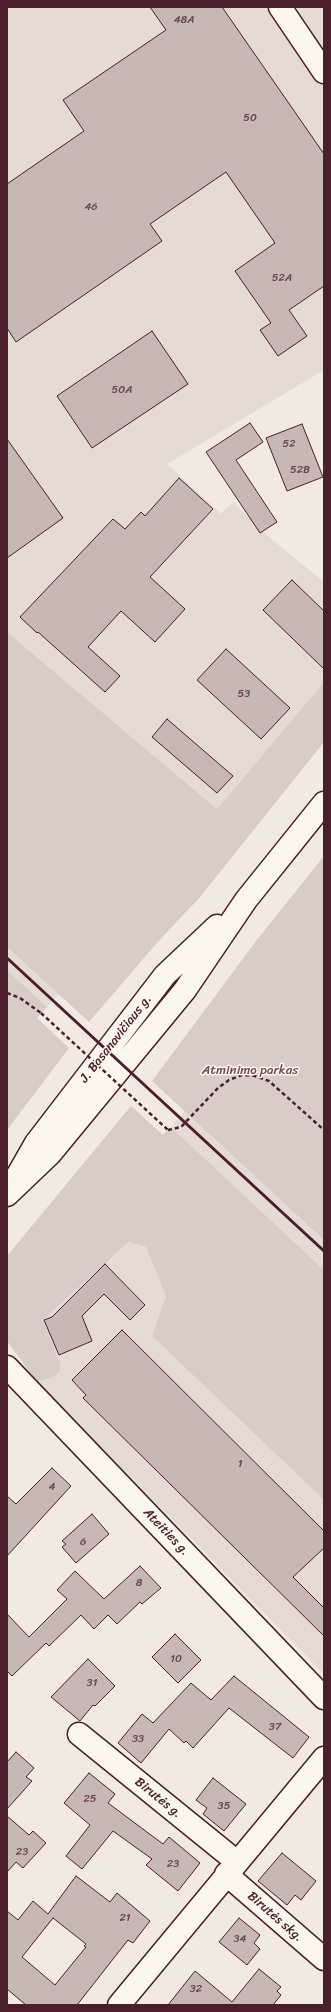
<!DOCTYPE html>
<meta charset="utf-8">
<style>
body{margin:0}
#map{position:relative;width:331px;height:2012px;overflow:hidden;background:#f0eae0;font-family:Sriracha,sans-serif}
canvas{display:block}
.frame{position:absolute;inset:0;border:8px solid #4a1f2b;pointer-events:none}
</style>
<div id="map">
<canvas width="331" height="2012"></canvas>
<div class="frame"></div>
</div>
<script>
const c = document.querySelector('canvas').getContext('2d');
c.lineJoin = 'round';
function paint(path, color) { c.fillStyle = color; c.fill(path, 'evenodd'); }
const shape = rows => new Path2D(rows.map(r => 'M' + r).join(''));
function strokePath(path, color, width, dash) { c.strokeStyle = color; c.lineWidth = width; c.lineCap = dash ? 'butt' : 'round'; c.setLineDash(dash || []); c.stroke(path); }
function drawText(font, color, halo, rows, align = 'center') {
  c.font = font + ' Sriracha,sans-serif'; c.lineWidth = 3; c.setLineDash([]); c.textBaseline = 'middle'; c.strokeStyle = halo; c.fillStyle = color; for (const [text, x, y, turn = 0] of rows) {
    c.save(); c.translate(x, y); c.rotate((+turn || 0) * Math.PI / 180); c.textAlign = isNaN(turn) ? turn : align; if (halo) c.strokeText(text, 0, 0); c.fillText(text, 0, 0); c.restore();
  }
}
const built = shape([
 [7,7,324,7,324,370,167,464,221,514,233,502,270,538,324,582,324,682,217,809,7,632],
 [7,947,59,994,47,1007,7,970],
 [185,1111,324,1240,324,1270,171,1127],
 [130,1242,146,1247,166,1296,152,1336,324,1500,324,1674,37,1382,52,1378,60,1362,43,1320]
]);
const green = shape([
 [7,632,217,809,324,682,324,742,200,897,156,944,89,1022,7,947],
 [324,856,324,1240,152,1081,256,941],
 [7,970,47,1007,37,1018,69,1048,7,1130],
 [131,1106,163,1135,171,1127,324,1270,324,1500,152,1336,166,1296,146,1247,129,1242,43,1320,60,1362,60,1371,52,1378,37,1382,7,1341,7,1256]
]);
const building = shape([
 [150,7,222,7,324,154,324,286,289,310,307,336,278,356,260,330,271,323,235,271,275,243,226,172,150,224,162,241,16,342,7,328,7,184,84,131,63,100,166,30,150,7],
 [152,331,188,384,92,448,57,396,152,331],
 [250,423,263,442,236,460,277,522,260,533,206,452,250,423],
 [302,424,323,477,287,491,266,438,302,424],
 [7,439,63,518,7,558,7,439],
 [179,478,213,509,150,577,185,609,155,642,121,611,88,647,120,676,105,692,38,632,37,633,20,617,113,519,125,529,141,512,145,516,179,478],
 [292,580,324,611,324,669,263,610,292,580],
 [226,649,290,708,261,739,197,680,226,649],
 [167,719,233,776,217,793,152,737,167,719],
 [105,1264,145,1305,130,1320,104,1294,82,1316,92,1341,59,1355,44,1320,52,1317,105,1264],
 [122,1330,324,1531,324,1548,293,1577,324,1608,324,1636,83,1398,86,1395,72,1380,122,1330],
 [52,1468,71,1486,7,1556,7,1496,16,1504,52,1468],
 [92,1514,109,1534,76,1563,62,1547,66,1544,62,1541,92,1514],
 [140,1566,161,1588,142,1604,140,1602,117,1624,108,1615,94,1629,81,1615,49,1646,46,1643,12,1676,7,1671,7,1614,29,1637,67,1599,57,1590,75,1571,104,1599,140,1566],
 [175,1634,201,1660,178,1683,152,1657,175,1634],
 [88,1659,115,1686,95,1706,93,1705,80,1721,51,1697,88,1659],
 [234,1676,309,1737,293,1758,229,1708,193,1748,186,1741,184,1743,169,1729,141,1763,118,1743,142,1714,153,1723,191,1683,211,1700,234,1676],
 [16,1752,34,1768,26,1777,32,1781,7,1809,7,1762,16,1752],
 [89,1773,115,1794,108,1803,163,1844,169,1837,200,1863,178,1891,146,1865,152,1859,113,1831,82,1869,66,1856,90,1825,64,1803,89,1773],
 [213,1778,246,1804,224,1831,203,1814,207,1808,196,1800,213,1778],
 [7,1816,29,1835,33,1831,46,1843,23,1868,16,1862,7,1872,7,1816],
 [282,1853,316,1881,301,1900,295,1895,287,1905,258,1881,282,1853],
 [76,1876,110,1902,117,1893,150,1921,133,1943,128,1940,77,2005,26,2005,7,1989,7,1911,18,1920,33,1901,48,1914,76,1876],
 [53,1918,86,1944,84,1946,86,1947,55,1985,22,1957,53,1918],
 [239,1918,260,1935,254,1943,260,1949,247,1965,219,1942,239,1918],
 [259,1969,281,1987,277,1991,281,1995,273,2005,168,2005,195,1971,232,2002,259,1969]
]);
const path = shape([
 [7,993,20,998,41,1013],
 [168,1130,181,1127,218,1088,229,1080,242,1075,255,1076,269,1081,324,1130]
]);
const minor = shape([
 [7,1367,324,1698],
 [79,1734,237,1862],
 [226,1874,324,1959],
 [119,2005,324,1758]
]);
const tertiary = shape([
 [280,7,324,72]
]);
const secondary = shape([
 [16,1178,36,1143,165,975,217,926],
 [7,1195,50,1154,185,990,246,900,324,803]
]);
const rail = shape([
 [7,958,324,1251]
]);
const pathBridge = shape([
 [41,1013,168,1130]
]);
const numberNames = [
 ["48A",184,20],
 ["50",250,118],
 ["46",91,207],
 ["52A",282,278],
 ["50A",122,390],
 ["52",289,444],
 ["52B",300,470],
 ["53",244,694],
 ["1",240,1464],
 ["4",52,1487],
 ["6",83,1542],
 ["8",139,1583],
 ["10",176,1659],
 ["31",92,1683],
 ["37",275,1727],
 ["33",138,1739],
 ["25",90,1799],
 ["35",224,1806],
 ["23",22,1852],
 ["23",173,1864],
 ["21",125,1918],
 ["34",240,1939],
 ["32",196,1989]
];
const streetNames = [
 ["J. Basanavičiaus g.",116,1039,-52],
 ["Ateities g.",166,1532,46],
 ["Birutės g.",158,1798,39],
 ["Birutės skg.",275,1917,41]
];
const parkNames = [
 ["Atminimo parkas",250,1071]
];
paint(built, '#e4dbd2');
paint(green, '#d8ccc6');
paint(building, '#c8b8b3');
strokePath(building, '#4a1f2b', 1);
strokePath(minor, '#4a1f2b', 25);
strokePath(tertiary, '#4a1f2b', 25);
strokePath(secondary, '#4a1f2b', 25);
strokePath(path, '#4a1f2b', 2.5, [4, 3]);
strokePath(minor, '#fbf7ec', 22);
strokePath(tertiary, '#fbf7ec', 22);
strokePath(secondary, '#fbf7ec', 22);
strokePath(rail, '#4a1f2b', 3);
strokePath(pathBridge, '#4a1f2b', 2.5, [4, 3]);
drawText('11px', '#6a454d', null, numberNames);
drawText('13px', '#4a1f2b', '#fbf7ec', streetNames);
drawText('13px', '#6e4a52', '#fbf7ec', parkNames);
</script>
